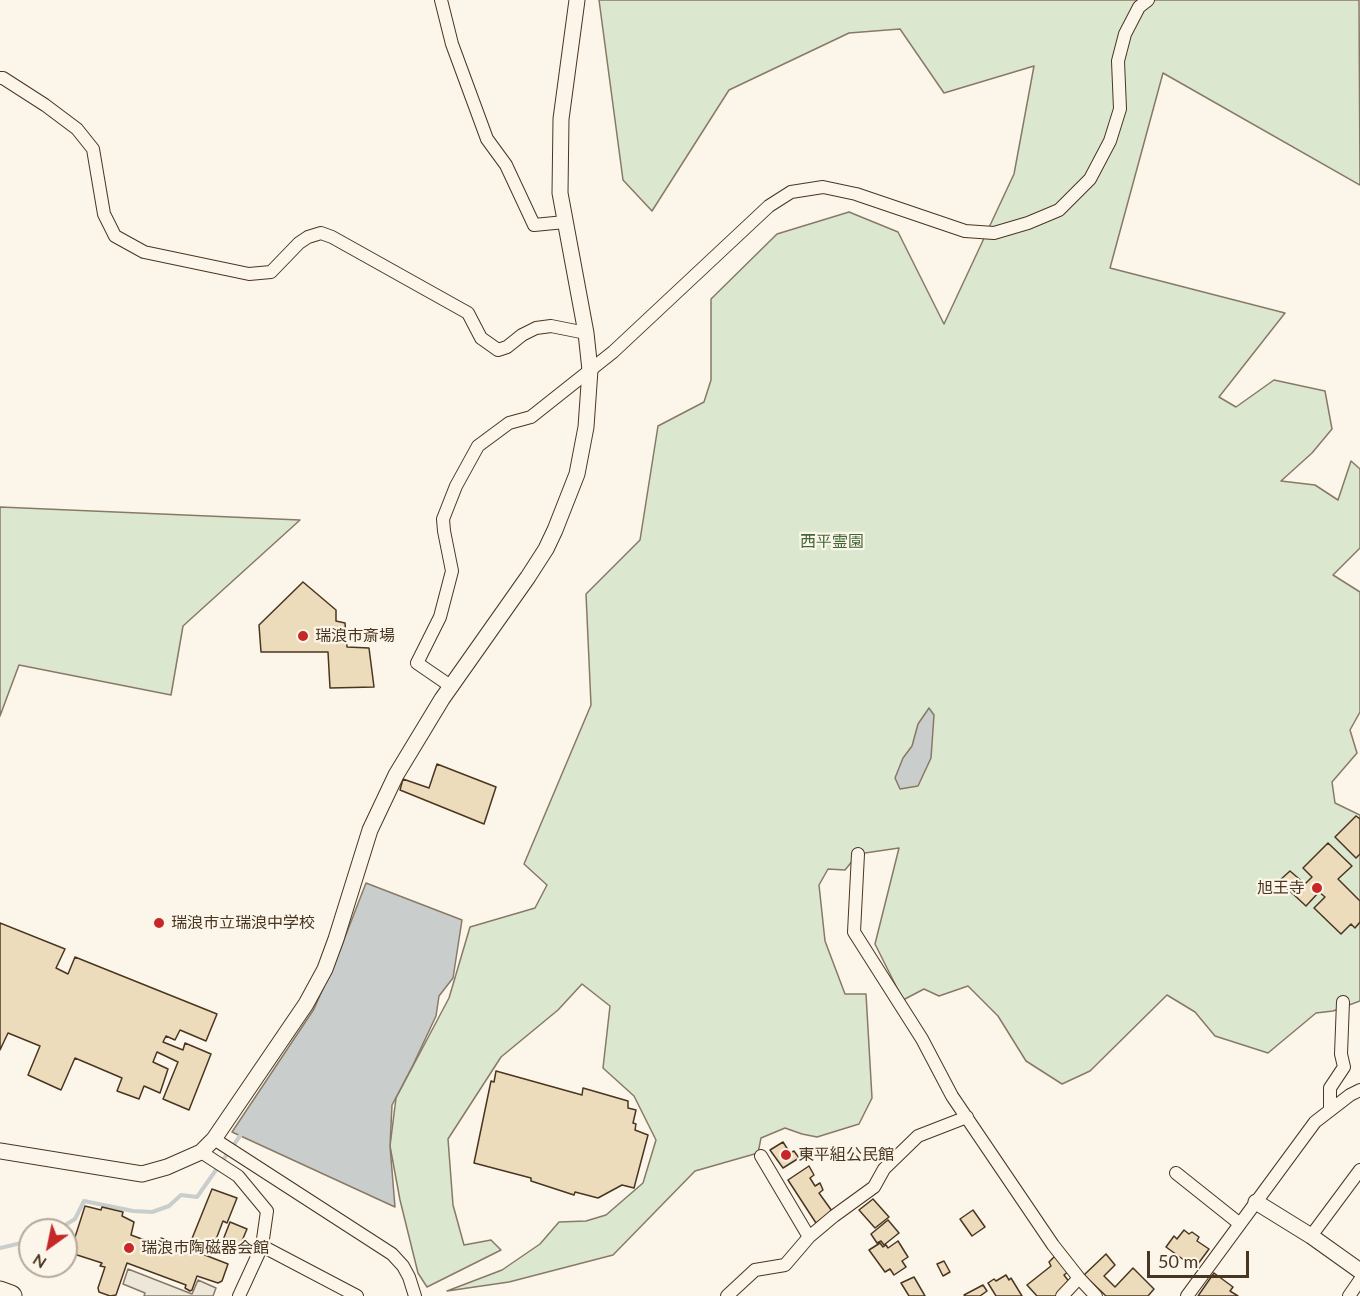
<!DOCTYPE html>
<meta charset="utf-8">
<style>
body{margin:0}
#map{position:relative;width:1360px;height:1296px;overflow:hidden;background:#fbf6e9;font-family:Lato,sans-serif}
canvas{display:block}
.north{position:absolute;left:18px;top:1218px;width:60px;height:60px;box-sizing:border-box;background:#fbf6e9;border:2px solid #b4a999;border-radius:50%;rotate:213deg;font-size:16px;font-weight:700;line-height:24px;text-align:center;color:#4a3520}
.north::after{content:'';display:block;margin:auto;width:21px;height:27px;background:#c62828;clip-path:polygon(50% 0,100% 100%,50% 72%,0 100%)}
.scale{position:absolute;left:1147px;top:1251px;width:102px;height:27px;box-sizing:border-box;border:3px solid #4a3520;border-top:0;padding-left:8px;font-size:18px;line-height:21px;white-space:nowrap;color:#4a3520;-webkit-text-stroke:4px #fbf6e9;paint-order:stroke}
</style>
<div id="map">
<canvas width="1360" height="1296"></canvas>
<div class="north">N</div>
<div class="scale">50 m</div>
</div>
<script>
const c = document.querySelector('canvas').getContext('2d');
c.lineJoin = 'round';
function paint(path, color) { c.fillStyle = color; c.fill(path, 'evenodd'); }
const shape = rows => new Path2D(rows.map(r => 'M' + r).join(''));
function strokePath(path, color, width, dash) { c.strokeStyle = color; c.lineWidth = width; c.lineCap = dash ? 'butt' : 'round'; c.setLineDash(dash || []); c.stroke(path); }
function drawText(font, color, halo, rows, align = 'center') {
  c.font = font + ' Lato,"Noto Sans JP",sans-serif'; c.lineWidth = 4.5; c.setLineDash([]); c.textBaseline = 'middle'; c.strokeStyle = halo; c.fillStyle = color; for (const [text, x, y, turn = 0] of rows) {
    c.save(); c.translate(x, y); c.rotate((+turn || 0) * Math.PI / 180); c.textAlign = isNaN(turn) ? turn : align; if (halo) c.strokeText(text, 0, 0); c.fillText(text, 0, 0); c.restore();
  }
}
const green = shape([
 [599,0,1359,0,1360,185,1163,73,1110,268,1285,313,1219,397,1236,407,1274,380,1325,391,1332,429,1312,453,1281,481,1315,485,1338,500,1351,461,1360,469,1360,548,1333,575,1360,592,1360,712,1350,730,1357,753,1332,782,1335,803,1360,815,1360,1001,1333,1011,1316,1013,1268,1053,1215,1036,1195,1012,1167,995,1090,1071,1062,1084,1026,1061,998,1016,968,986,939,996,924,989,903,1000,875,944,899,848,858,854,845,870,828,869,819,885,825,941,845,994,866,994,872,1098,859,1124,817,1137,802,1134,785,1128,761,1138,758,1153,695,1171,613,1255,509,1282,447,1291,502,1270,540,1244,559,1222,586,1221,606,1215,643,1183,656,1140,634,1096,603,1068,610,1006,582,984,558,1010,501,1057,448,1139,453,1205,464,1245,491,1240,501,1250,427,1287,418,1273,400,1200,390,1146,396,1098,449,998,470,927,535,908,547,885,524,864,591,705,586,594,640,540,658,426,704,402,711,380,711,299,777,234,849,212,898,232,944,324,1014,174,1034,66,944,93,900,29,849,33,729,90,652,211,623,180,599,0],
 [0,507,300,520,183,626,171,695,19,665,0,716,0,507]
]);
const parking = shape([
 [128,1269,192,1294,198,1280,216,1288,213,1296,144,1296,145,1293,123,1284,128,1269]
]);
const water = shape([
 [929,708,934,715,931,758,918,786,900,789,895,778,903,758,912,746,918,724,929,708],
 [366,883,462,920,453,978,439,996,436,1016,413,1065,392,1105,390,1146,395,1207,232,1132,314,1009,340,950,366,883]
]);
const stream = shape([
 [57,1230,75,1219,84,1201,133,1211,152,1212,169,1206,181,1195,197,1197,242,1133],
 [0,1248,30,1241]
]);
const building = shape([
 [303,582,336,610,336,621,345,623,347,647,369,648,374,687,330,688,328,652,261,652,259,625,303,582],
 [437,764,496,787,484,824,400,790,403,779,429,788,437,764],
 [1356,816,1360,819,1360,854,1356,858,1335,837,1356,816],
 [1328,843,1352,866,1338,879,1360,901,1360,922,1355,928,1351,924,1341,934,1314,908,1325,897,1319,892,1306,906,1279,881,1290,871,1305,884,1312,877,1303,868,1328,843],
 [0,923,65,949,56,968,68,974,75,957,217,1014,206,1041,180,1030,175,1040,166,1036,163,1042,183,1050,185,1043,211,1054,189,1110,163,1099,178,1062,157,1052,153,1062,168,1069,160,1093,144,1086,139,1099,117,1091,122,1078,75,1058,61,1090,28,1075,40,1046,8,1033,0,1050,0,923],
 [496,1071,582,1095,583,1088,628,1101,628,1108,636,1110,633,1123,636,1124,635,1130,648,1135,634,1188,622,1185,598,1198,575,1192,574,1195,531,1181,531,1178,474,1163,491,1081,494,1082,496,1071],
 [783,1142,790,1153,794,1151,799,1158,783,1168,770,1150,783,1142],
 [809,1166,814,1175,810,1178,815,1186,820,1183,823,1190,819,1193,832,1211,816,1223,788,1180,809,1166],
 [212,1189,237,1198,227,1223,223,1221,212,1250,191,1241,212,1189],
 [873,1199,889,1217,875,1228,859,1210,873,1199],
 [85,1206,101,1210,102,1207,123,1212,122,1216,134,1222,131,1235,150,1242,151,1239,159,1243,161,1238,228,1264,222,1281,218,1283,197,1276,192,1290,190,1291,185,1288,186,1285,127,1263,116,1295,110,1296,99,1292,98,1288,105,1267,100,1266,102,1263,74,1254,73,1257,69,1256,85,1206],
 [973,1210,985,1227,972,1236,960,1219,973,1210],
 [888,1220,899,1233,884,1245,881,1241,877,1243,871,1234,888,1220],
 [230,1222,247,1229,239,1248,223,1240,230,1222],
 [1184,1230,1189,1234,1192,1232,1199,1237,1197,1241,1209,1249,1195,1268,1166,1247,1174,1236,1177,1239,1184,1230],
 [898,1241,908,1257,902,1261,906,1267,894,1275,890,1269,885,1272,869,1250,880,1243,883,1247,886,1245,888,1248,898,1241],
 [1106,1254,1115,1265,1104,1276,1115,1287,1133,1268,1154,1289,1148,1296,1106,1296,1084,1275,1106,1254],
 [1056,1255,1069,1271,1064,1275,1070,1283,1057,1296,1037,1296,1027,1285,1051,1266,1049,1262,1056,1255],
 [944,1261,950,1272,943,1276,937,1264,944,1261],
 [1214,1273,1233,1287,1230,1291,1238,1296,1198,1296,1214,1273],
 [1006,1275,1009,1280,1011,1278,1022,1296,996,1296,988,1283,994,1279,996,1281,1006,1275],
 [914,1277,925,1296,909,1296,901,1283,914,1277],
 [983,1285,987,1291,980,1296,965,1296,964,1295,983,1285]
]);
const minor = shape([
 [441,0,452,44,487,139,506,165,534,225,565,222],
 [0,78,3,78,45,105,77,129,93,149,104,214,115,236,144,252,249,274,271,272,299,243,308,237,321,233,332,237,468,313,481,338,498,350,507,347,522,335,536,328,551,326,586,333],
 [452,687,417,663,440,617,452,571,444,531,443,519,456,486,478,446,509,423,531,417,613,352,769,206,791,192,823,187,856,194,965,231,994,233,1028,223,1059,210,1090,179,1110,141,1120,109,1118,61,1125,34,1139,7,1148,0],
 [858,854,854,932,922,1039,952,1096,1053,1245,1079,1278,1096,1296],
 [1330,1110,1330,1088,1344,1067,1341,1054,1343,1002],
 [214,1139,392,1254,403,1266,409,1277,415,1296],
 [201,1152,238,1176,267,1211,262,1246,239,1296],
 [761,1156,809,1237],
 [1176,1173,1240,1224],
 [1311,1236,1360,1170],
 [262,1246,357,1296],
 [727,1296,755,1270,785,1265,809,1237,834,1216,874,1187,884,1169,918,1136,967,1117],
 [1062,1296,1079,1278],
 [1187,1296,1315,1122,1350,1095,1360,1090],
 [1349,1296,1360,1280]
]);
const tertiary = shape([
 [0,1151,142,1174,167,1167,201,1152,214,1139,306,1004,325,969,336,939,370,830,396,775,442,699,528,577,546,549,555,530,577,474,586,427,590,370,586,333,560,193,561,119,577,0],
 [1256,1202,1311,1236,1360,1271]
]);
const trunk = shape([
 [0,1292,11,1296]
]);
const markers = [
 [303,636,6,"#c62828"],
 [1317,888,6,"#c62828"],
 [159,923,6,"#c62828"],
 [786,1155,6,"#c62828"],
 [129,1248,6,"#c62828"]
];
const parkNames = [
 ["西平霊園",832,542]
];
const poiNames = [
 ["瑞浪市斎場",315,636],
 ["旭王寺",1305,888,"right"],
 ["瑞浪市立瑞浪中学校",171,923],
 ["東平組公民館",798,1155],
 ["瑞浪市陶磁器会館",141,1248]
];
paint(green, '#dce7d0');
strokePath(green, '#887966', 1.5);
paint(parking, '#ede7d9');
strokePath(parking, '#887966', 1.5);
paint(water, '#c9cecd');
strokePath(water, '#887966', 1.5);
strokePath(stream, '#c9cecd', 4);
paint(building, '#ecdcbc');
strokePath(building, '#4a3520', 1.5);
strokePath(minor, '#4a3520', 14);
strokePath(tertiary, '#4a3520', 17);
strokePath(trunk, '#4a3520', 23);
strokePath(minor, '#fbf6e9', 12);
strokePath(tertiary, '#fbf6e9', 15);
strokePath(trunk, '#fbf6e9', 21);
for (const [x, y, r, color] of markers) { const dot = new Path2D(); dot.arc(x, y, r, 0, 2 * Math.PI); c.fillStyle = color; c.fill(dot); strokePath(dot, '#fbf6e9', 2); }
drawText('16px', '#436837', '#fbf6e9', parkNames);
drawText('16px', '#4a3520', '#fbf6e9', poiNames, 'left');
</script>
